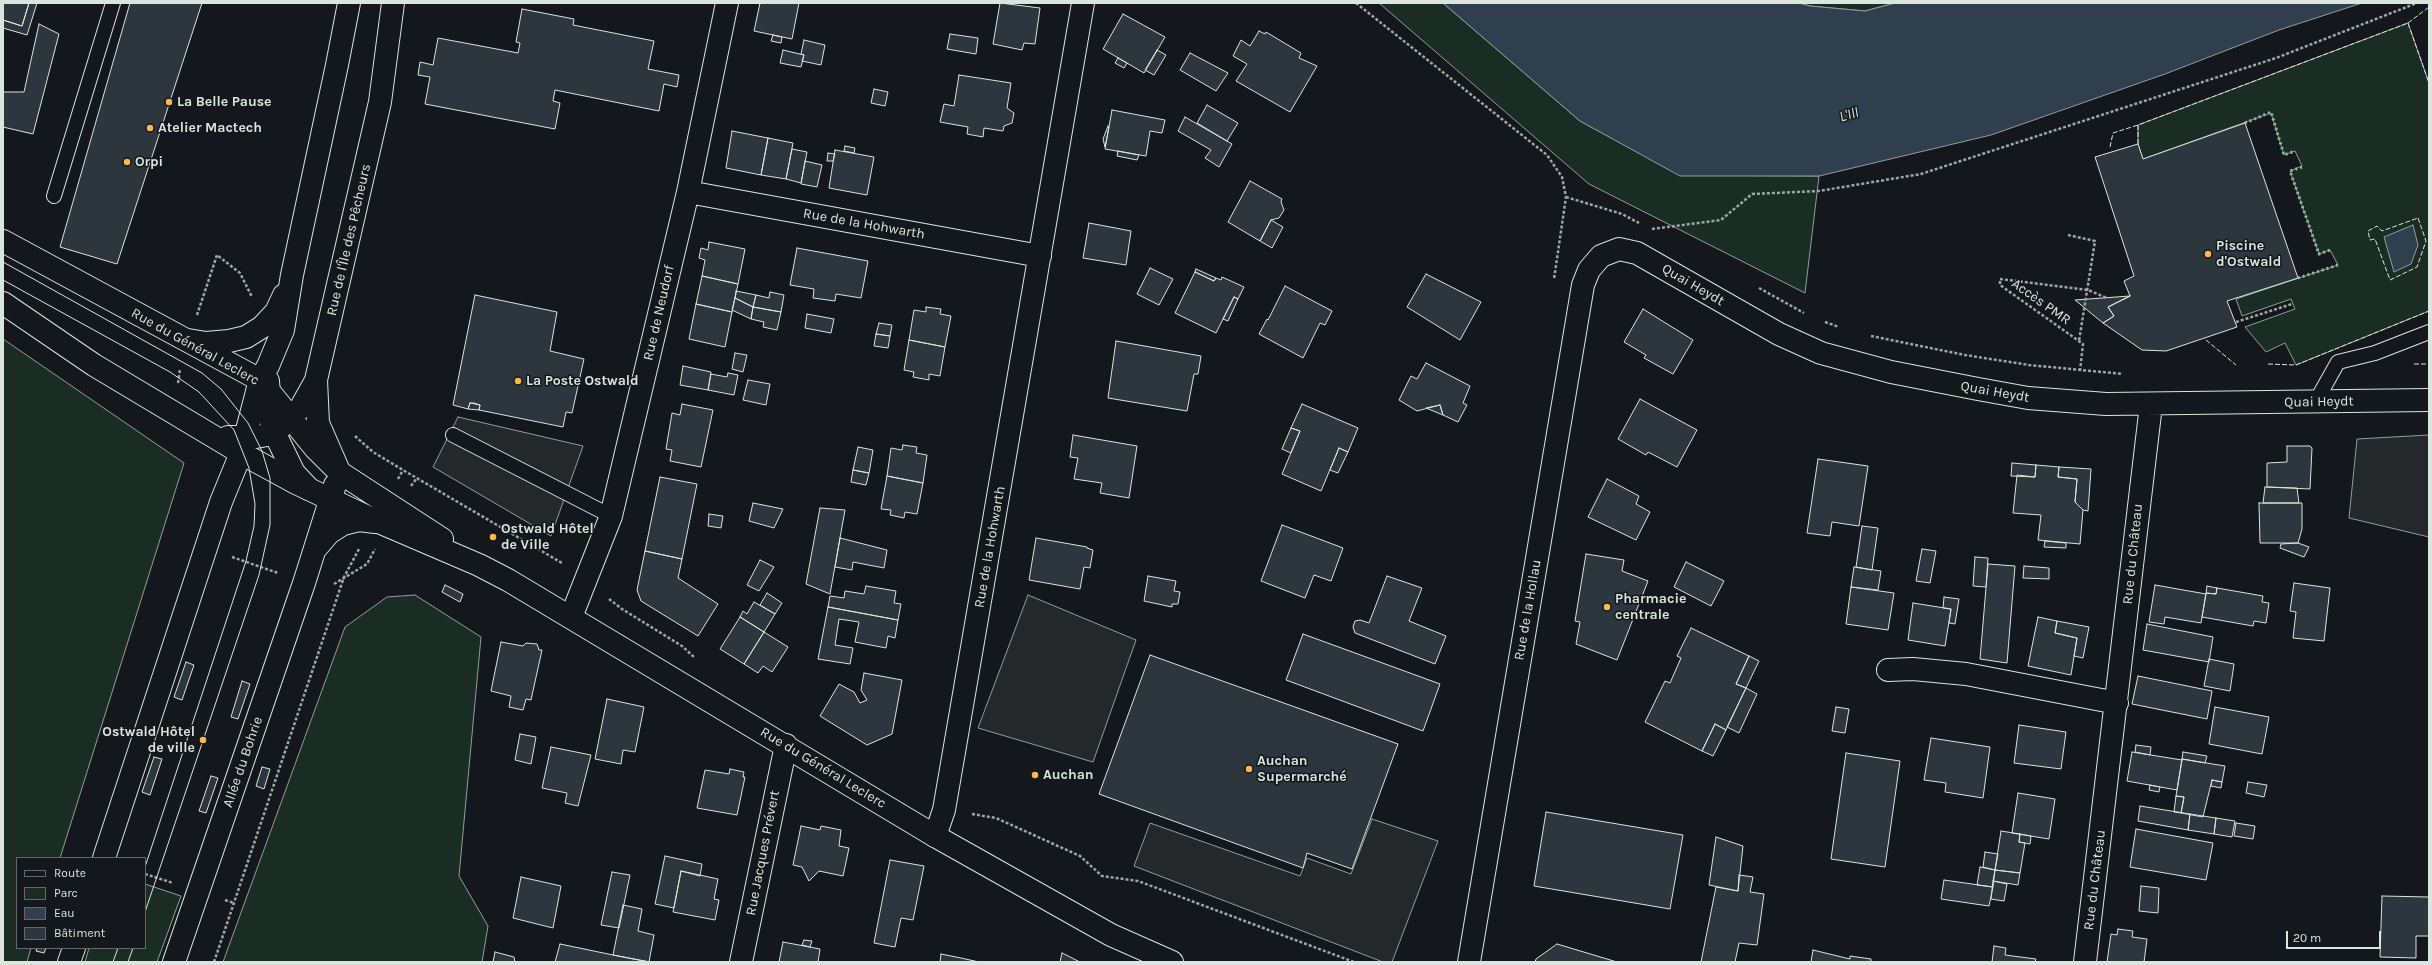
<!DOCTYPE html>
<meta charset="utf-8">
<style>
body{margin:0}
#map{position:relative;width:2432px;height:965px;overflow:hidden;background:#14181c;font-family:Karla,sans-serif}
canvas{display:block}
.frame{position:absolute;inset:0;border:4px solid #d8e6dc;pointer-events:none}
.legend{position:absolute;left:16px;top:857px;width:130px;height:92px;box-sizing:border-box;background:#14181c;border:1px solid #626a69;margin:0;padding:5px 7px;list-style:none;font-size:12px;color:#d8e6dc}
.legend li{display:flex;align-items:center;gap:8px;height:20px}
.legend b{width:20px;border:1px solid #626a69}
.scale{position:absolute;left:2286px;top:931px;width:95px;height:18px;box-sizing:border-box;border:2px solid #d8e6dc;border-top:0;padding-left:5px;font-size:12px;line-height:14px;white-space:nowrap;color:#d8e6dc;-webkit-text-stroke:3px #14181c;paint-order:stroke}
</style>
<div id="map">
<canvas width="2432" height="965"></canvas>
<div class="frame"></div>
<ul class="legend">
<li><b style="height:5px;background:#14181c"></b>Route</li>
<li><b style="height:11px;background:#1a2d24"></b>Parc</li>
<li><b style="height:11px;background:#2f3f4d"></b>Eau</li>
<li><b style="height:11px;background:#2c363c"></b>Bâtiment</li>
</ul>
<div class="scale">20 m</div>
</div>
<script>
const c = document.querySelector('canvas').getContext('2d');
c.lineJoin = 'round';
function paint(path, color) { c.fillStyle = color; c.fill(path, 'evenodd'); }
const shape = rows => new Path2D(rows.map(r => 'M' + r).join(''));
function strokePath(path, color, width, dash) { c.strokeStyle = color; c.lineWidth = width; c.lineCap = dash ? 'butt' : 'round'; c.setLineDash(dash || []); c.stroke(path); }
function drawText(font, color, halo, rows, align = 'center') {
  c.font = font + ' Karla,sans-serif'; c.lineWidth = 3; c.setLineDash([]); c.textBaseline = 'middle'; c.strokeStyle = halo; c.fillStyle = color; for (const [text, x, y, turn = 0] of rows) {
    c.save(); c.translate(x, y); c.rotate((+turn || 0) * Math.PI / 180); c.textAlign = isNaN(turn) ? turn : align; if (halo) c.strokeText(text, 0, 0); c.fillText(text, 0, 0); c.restore();
  }
}
const green = shape([
 [1379,3,1443,3,1580,121,1680,175,1819,176,1805,293,1589,184,1379,3],
 [1799,3,1895,3,1865,11,1810,6,1799,3],
 [2408,23,2429,83,2429,311,2296,365,2285,343,2266,352,2245,327,2295,309,2291,299,2242,316,2236,299,2338,265,2330,250,2319,254,2290,171,2302,166,2295,151,2284,155,2271,113,2143,159,2138,144,2138,125,2408,23],
 [3,339,184,463,60,858,17,858,17,948,31,948,27,962,3,962,3,339],
 [415,595,481,637,459,876,488,926,482,962,223,962,345,627,387,597,415,595],
 [145,884,181,896,157,962,85,962,89,948,145,948,145,884]
]);
const parking = shape([
 [458,417,583,446,551,536,433,467,458,417],
 [2429,435,2429,537,2349,518,2357,439,2429,435],
 [1028,595,1136,640,1093,762,978,728,1028,595],
 [1372,819,1438,841,1392,962,1383,962,1134,866,1150,823,1300,876,1307,858,1351,874,1372,819]
]);
const water = shape([
 [1443,3,1799,3,1810,6,1865,11,1895,3,2362,3,2279,30,2165,74,1991,135,1819,176,1680,176,1580,121,1443,3],
 [2413,225,2418,245,2411,264,2394,272,2384,237,2413,225]
]);
const building = shape([
 [3,3,29,3,22,26,3,20,3,3],
 [29,3,37,3,27,35,3,28,3,20,22,26,29,3],
 [130,3,202,3,117,264,60,247,130,3],
 [760,3,799,3,792,39,754,31,760,3],
 [1000,3,1040,8,1035,44,1024,43,1022,50,993,44,1000,3],
 [522,9,574,19,573,25,654,41,648,69,679,75,677,87,664,84,659,111,555,90,553,101,560,103,555,129,425,104,430,77,418,75,420,62,433,65,438,38,518,53,520,43,516,42,522,9],
 [1123,14,1165,37,1144,73,1103,49,1123,14],
 [39,24,59,34,33,134,3,127,3,92,24,92,39,24],
 [1259,31,1265,34,1266,32,1301,53,1299,58,1317,66,1290,112,1236,81,1247,64,1233,56,1241,40,1250,46,1259,31],
 [950,34,978,38,976,54,947,49,950,34],
 [773,35,782,37,781,43,771,41,773,35],
 [804,40,825,45,821,65,802,61,804,55,801,54,804,40],
 [783,50,804,55,801,67,780,63,783,50],
 [1157,50,1166,55,1154,75,1145,70,1157,50],
 [1190,53,1228,73,1216,91,1180,70,1190,53],
 [1118,58,1127,63,1124,68,1115,63,1118,58],
 [959,75,1011,83,1007,108,1014,113,1012,123,1004,126,1003,131,984,128,983,137,967,134,968,127,940,122,944,104,954,106,959,75],
 [874,89,888,92,885,106,871,103,874,89],
 [1207,105,1238,123,1227,141,1197,123,1207,105],
 [1112,110,1165,120,1162,133,1150,131,1146,156,1105,149,1112,110],
 [1185,117,1232,144,1219,167,1205,158,1211,150,1178,131,1185,117],
 [2245,123,2298,278,2227,301,2237,327,2166,351,2142,350,2103,323,2114,316,2108,307,2130,296,2124,281,2134,276,2095,157,2138,144,2143,159,2245,123],
 [1108,126,1109,127,1105,147,1103,139,1108,126],
 [732,131,768,138,761,175,726,168,732,131],
 [768,138,793,143,786,179,761,175,768,138],
 [845,146,855,148,854,153,844,151,845,146],
 [792,149,807,152,801,183,786,179,792,149],
 [835,150,874,157,867,195,829,188,835,150],
 [1118,151,1139,155,1137,160,1117,156,1118,151],
 [828,153,835,154,833,161,827,161,828,153],
 [805,161,822,165,817,187,801,184,805,161],
 [1250,181,1282,199,1281,202,1284,210,1279,218,1271,220,1260,241,1228,222,1250,181],
 [1271,220,1283,227,1272,248,1260,241,1271,220],
 [1089,223,1131,231,1126,265,1083,258,1089,223],
 [709,242,745,249,738,284,702,276,705,260,699,258,701,248,708,250,709,242],
 [797,248,868,261,861,298,836,294,835,301,813,298,814,289,790,285,797,248],
 [1150,268,1173,279,1159,305,1137,294,1150,268],
 [1196,269,1216,278,1214,281,1195,272,1196,269],
 [1195,272,1214,281,1216,278,1221,280,1222,277,1244,287,1238,299,1234,297,1216,333,1175,313,1195,272],
 [1426,274,1481,302,1460,340,1407,307,1426,274],
 [702,276,738,284,732,312,696,304,702,276],
 [1285,286,1332,311,1325,325,1320,323,1303,358,1259,334,1267,319,1268,320,1285,286],
 [736,291,756,295,753,307,735,298,736,291],
 [770,292,784,295,781,312,753,307,756,295,769,298,770,292],
 [475,295,557,312,550,351,584,359,572,413,566,412,563,427,479,410,480,405,474,403,470,403,468,409,453,405,475,295],
 [2130,296,2108,307,2114,316,2103,323,2075,300,2130,296],
 [1234,297,1238,299,1228,321,1223,319,1234,297],
 [735,298,753,307,751,319,732,310,735,298],
 [696,304,732,312,725,347,689,339,696,304],
 [753,307,781,312,777,330,763,327,764,322,751,319,753,307],
 [926,307,941,309,940,314,951,316,945,347,909,340,914,310,926,312,926,307],
 [1643,309,1693,340,1673,374,1644,358,1646,355,1624,342,1643,309],
 [807,314,834,319,831,333,805,328,807,314],
 [879,323,892,325,890,336,876,334,879,323],
 [876,334,890,336,888,348,874,346,876,334],
 [909,340,945,347,940,376,929,374,929,380,913,377,914,372,904,370,909,340],
 [1116,341,1201,356,1198,374,1194,374,1187,411,1108,398,1116,341],
 [735,353,747,355,743,372,732,369,735,353],
 [1426,363,1470,386,1463,403,1467,405,1458,422,1443,415,1440,405,1417,411,1399,400,1411,376,1417,379,1426,363],
 [683,366,711,372,708,390,680,385,683,366],
 [728,373,738,375,734,395,708,390,711,374,727,377,728,373],
 [748,380,770,384,766,405,743,400,748,380],
 [1640,399,1697,430,1677,467,1648,452,1646,455,1618,439,1640,399],
 [470,403,480,405,479,410,468,409,470,403],
 [682,404,713,410,701,467,670,461,672,450,666,449,672,413,680,415,682,404],
 [1302,404,1358,428,1348,452,1339,448,1321,491,1282,474,1300,431,1291,428,1302,404],
 [1440,405,1443,415,1426,408,1440,405],
 [1291,428,1300,431,1291,453,1282,449,1291,428],
 [1073,435,1137,446,1129,498,1100,493,1102,483,1074,479,1078,458,1070,457,1073,435],
 [903,445,917,447,916,453,927,455,923,483,887,476,891,448,902,450,903,445],
 [2287,446,2310,446,2312,448,2310,489,2267,487,2267,463,2287,462,2287,446],
 [858,447,873,450,869,473,853,470,858,447],
 [1339,448,1348,452,1338,473,1330,470,1339,448],
 [1818,459,1868,466,1859,526,1832,522,1830,536,1807,533,1818,459],
 [2012,463,2036,465,2035,477,2011,476,2012,463],
 [2036,465,2059,467,2058,477,2077,479,2075,502,2083,510,2080,544,2038,540,2041,515,2013,513,2017,475,2035,477,2036,465],
 [2059,467,2091,469,2088,511,2083,510,2075,502,2077,479,2058,477,2059,467],
 [853,470,869,473,866,485,851,482,853,470],
 [887,476,923,483,917,514,905,512,904,518,890,515,891,510,881,509,887,476],
 [660,477,697,484,682,559,645,551,660,477],
 [1607,479,1639,496,1636,504,1650,512,1636,540,1588,517,1607,479],
 [2265,487,2297,488,2299,503,2263,503,2265,487],
 [753,503,783,509,774,528,749,521,753,503],
 [2259,503,2302,503,2302,529,2298,543,2260,543,2259,503],
 [820,508,845,510,830,594,806,584,820,508],
 [709,514,723,516,721,528,708,526,709,514],
 [1282,525,1343,548,1331,581,1314,575,1305,598,1261,581,1282,525],
 [1862,526,1878,528,1872,570,1856,567,1862,526],
 [840,538,887,550,884,568,853,562,852,570,835,567,840,538],
 [1036,538,1087,547,1087,548,1093,550,1090,568,1084,567,1080,589,1029,580,1036,538],
 [2045,541,2066,543,2066,548,2044,547,2045,541],
 [2298,543,2309,547,2304,557,2280,548,2281,544,2298,543],
 [1922,549,1936,551,1930,583,1916,581,1922,549],
 [645,551,682,559,678,578,718,604,698,636,641,601,637,590,645,551],
 [1586,554,1624,560,1622,571,1648,581,1617,660,1576,644,1580,622,1575,621,1586,554],
 [1975,557,1988,558,1986,587,1973,586,1975,557],
 [760,560,774,567,759,591,747,585,760,560],
 [1686,562,1724,581,1711,606,1674,587,1686,562],
 [1988,564,2015,566,2007,663,1980,659,1988,564],
 [2024,566,2049,568,2049,579,2023,578,2024,566],
 [1854,567,1881,571,1878,590,1851,587,1854,567],
 [1148,576,1176,581,1174,591,1180,592,1178,604,1172,604,1172,607,1144,601,1148,576],
 [1387,576,1422,588,1409,621,1446,636,1435,664,1355,633,1353,627,1355,621,1360,620,1369,623,1387,576],
 [2294,583,2330,588,2324,641,2293,638,2296,612,2290,611,2294,583],
 [445,585,463,594,460,602,442,592,445,585],
 [2155,585,2206,594,2201,623,2165,617,2164,624,2149,622,2155,585],
 [866,586,896,591,894,603,901,604,898,620,828,607,830,596,844,598,845,591,864,594,866,586],
 [2207,586,2217,588,2216,594,2206,593,2207,586],
 [1851,587,1894,593,1888,630,1846,624,1851,587],
 [2217,588,2263,596,2262,602,2269,603,2266,623,2254,621,2253,626,2202,617,2206,593,2216,594,2217,588],
 [767,593,782,603,775,614,760,605,767,593],
 [1944,597,1959,599,1955,624,1949,623,1951,609,1943,608,1944,597],
 [754,602,775,614,764,632,740,617,743,611,747,614,754,602],
 [1913,603,1951,609,1945,646,1908,640,1913,603],
 [828,607,898,620,895,638,888,636,886,648,855,642,859,622,839,619,835,645,853,648,850,664,818,659,828,607],
 [740,617,764,632,744,664,720,649,740,617],
 [2038,617,2057,621,2055,633,2077,638,2071,675,2028,666,2038,617],
 [2057,621,2089,627,2083,658,2074,656,2077,638,2055,633,2057,621],
 [2147,624,2213,637,2209,662,2143,650,2147,624],
 [1691,628,1749,656,1736,684,1746,688,1726,730,1715,724,1702,751,1645,722,1665,681,1670,683,1681,658,1677,656,1691,628],
 [764,632,788,647,772,672,763,666,758,673,744,664,764,632],
 [1303,634,1440,684,1423,731,1286,680,1303,634],
 [501,642,523,646,526,643,537,644,539,650,542,650,531,700,526,699,523,710,509,707,511,696,491,691,501,642],
 [1150,655,1398,744,1352,869,1307,853,1303,868,1099,794,1150,655],
 [1749,656,1759,661,1746,688,1736,684,1749,656],
 [2209,659,2234,664,2230,691,2204,686,2209,659],
 [186,662,194,665,182,700,174,697,186,662],
 [864,673,902,680,892,734,867,745,820,716,839,684,854,692,860,703,867,700,861,690,864,673],
 [2138,676,2212,691,2207,719,2132,704,2138,676],
 [242,681,250,684,238,719,231,717,242,681],
 [1746,688,1757,694,1739,733,1727,727,1746,688],
 [607,699,644,707,635,752,623,750,621,764,595,759,607,699],
 [1836,707,1849,709,1845,733,1832,731,1836,707],
 [2215,707,2269,717,2262,754,2209,744,2215,707],
 [1715,724,1726,730,1713,756,1702,751,1715,724],
 [2019,725,2066,732,2061,769,2014,763,2019,725],
 [520,734,536,737,531,764,515,760,520,734],
 [1931,738,1990,747,1983,798,1945,792,1946,783,1924,780,1931,738],
 [2136,745,2151,747,2150,755,2135,752,2136,745],
 [551,747,591,755,578,806,565,803,567,793,542,788,551,747],
 [2132,752,2182,760,2177,790,2127,781,2132,752],
 [2183,752,2207,756,2205,763,2182,759,2183,752],
 [1846,753,1900,761,1885,867,1831,859,1846,753],
 [154,757,162,759,150,795,142,792,154,757],
 [2182,759,2225,766,2222,782,2212,780,2203,817,2181,813,2184,797,2176,796,2182,759],
 [262,767,270,769,264,789,256,786,262,767],
 [730,769,744,772,743,777,745,777,737,815,697,808,705,770,729,774,730,769],
 [211,776,218,778,206,813,199,811,211,776],
 [2212,780,2222,782,2221,788,2211,786,2212,780],
 [2248,782,2267,785,2264,797,2246,793,2248,782],
 [2150,785,2160,787,2159,792,2149,790,2150,785],
 [2018,793,2055,799,2049,839,2012,833,2018,793],
 [2176,796,2184,797,2181,813,2174,812,2176,796],
 [2140,806,2190,814,2188,830,2138,821,2140,806],
 [1546,812,1683,835,1670,909,1534,886,1546,812],
 [2190,814,2216,818,2214,834,2188,830,2190,814],
 [2216,818,2235,821,2232,837,2214,834,2216,818],
 [2236,823,2255,826,2253,839,2234,836,2236,823],
 [801,826,820,830,821,826,841,830,839,846,849,848,843,876,819,871,809,881,802,867,793,865,801,826],
 [2136,829,2213,843,2206,880,2130,867,2136,829],
 [2001,831,2020,834,2019,842,2025,843,2020,873,1995,870,2001,831],
 [2020,834,2031,836,2030,844,2019,842,2020,834],
 [1716,837,1743,846,1738,891,1709,885,1716,837],
 [1985,852,1998,854,1995,870,1983,867,1985,852],
 [665,856,702,864,700,876,681,871,674,908,655,904,665,856],
 [890,860,924,866,913,920,901,918,895,947,874,943,890,860],
 [1980,867,1995,870,1993,887,1977,885,1980,867],
 [1995,870,2020,873,2018,885,1993,881,1995,870],
 [681,871,718,879,714,899,719,900,715,920,673,912,681,871],
 [612,872,630,875,619,928,601,925,612,872],
 [1739,875,1753,877,1750,892,1764,894,1757,945,1739,943,1735,962,1701,962,1716,887,1738,891,1739,875],
 [521,877,561,886,553,928,513,918,521,877],
 [1944,880,1993,887,1989,906,1941,899,1944,880],
 [1993,881,2007,884,2004,901,1991,899,1993,881],
 [2141,886,2159,888,2158,913,2139,911,2141,886],
 [2382,896,2429,897,2429,936,2416,936,2416,958,2380,957,2382,896],
 [623,905,642,909,638,931,654,935,649,962,613,955,623,905],
 [2118,929,2133,931,2132,937,2147,939,2144,962,2107,962,2111,934,2117,935,2118,929],
 [804,940,812,941,810,947,802,945,804,940],
 [783,942,820,949,818,962,774,962,779,962,783,942],
 [560,944,613,955,650,962,555,962,560,944],
 [1557,944,1617,962,1535,962,1536,959,1557,944],
 [1994,946,2006,948,2005,955,2036,959,2035,962,1992,962,1994,946],
 [37,948,46,948,44,953,36,951,37,948],
 [1813,950,1850,959,1850,956,1871,959,1871,962,1811,962,1813,950],
 [495,952,514,957,515,962,493,962,495,952],
 [1062,953,1080,962,1060,962,1062,953],
 [941,954,961,958,979,962,940,962,941,954]
]);
const path = shape([
 [1356,3,1547,155,1562,177,1566,197,1554,279],
 [1566,197,1622,214,1639,223],
 [1652,229,1721,220,1752,194,1819,191,1921,174,2276,58,2417,3],
 [2068,235,2095,241,2079,341],
 [1759,288,1804,313],
 [197,315,217,255,240,273,252,297],
 [1825,322,1839,327],
 [2236,322,2292,304],
 [1871,336,1965,355,2029,365,2123,374],
 [2080,371,2083,344,2000,285,2000,279,2088,290,2107,298],
 [178,383,180,369],
 [355,436,373,452,403,470,562,563],
 [398,479,403,470],
 [411,486,417,478],
 [232,557,278,573],
 [334,584,367,564,375,549],
 [609,599,622,609,682,646,695,658],
 [972,814,996,818,1080,856,1102,876,1138,881,1354,962],
 [145,874,173,883],
 [225,900,234,903],
 [214,962,344,577,359,549]
]);
const lane = shape([
 [54,196,113,3],
 [2315,403,2338,362,2375,353,2429,332],
 [453,435,611,516]
]);
const street = shape([
 [688,192,1040,256],
 [188,340,206,343,229,341,246,337,262,327,276,312,284,295],
 [260,380,268,366,283,330,292,275,337,65,349,3],
 [268,381,271,421,277,438,294,473,309,489],
 [228,437,256,437,267,435,280,428,301,407,315,382],
 [338,469,318,423,316,380,380,102,393,3],
 [571,617,611,516,688,192,727,3],
 [1888,670,1913,669,1966,674,2117,703],
 [935,836,944,810,1083,3],
 [741,962,786,745],
 [1469,962,1583,285,1589,270,1601,256,1619,249,1637,253,1779,334,1821,353,1891,372,1978,389,2028,398,2106,404,2429,400],
 [2085,962,2151,405]
]);
const secondary = shape([
 [3,241,260,380,315,448,339,472,442,539],
 [3,303,94,365,241,453,296,483,374,520,479,565,508,580,935,836,1111,935,1172,962],
 [317,547,329,533,343,524,359,520,375,522],
 [104,858,221,502,241,453,260,380],
 [69,962,74,948],
 [174,962,304,583,335,485]
]);
const tram = shape([
 [3,262,202,373,221,389,248,423,262,451,270,478,270,525,259,575,145,912],
 [3,280,170,372,199,392,234,430,249,468,255,504,254,526,246,561,145,867],
 [113,962,118,948],
 [128,962,133,948]
]);
const hedge = shape([
 [2245,123,2271,112,2284,155,2295,151],
 [2302,167,2290,171,2319,254,2330,250],
 [2298,278,2338,265]
]);
const fence = shape([
 [2408,23,2429,7],
 [2138,144,2138,125,2408,23,2429,83],
 [2110,147,2113,133,2138,125],
 [2418,218,2426,241,2417,267,2390,280,2375,239,2370,240,2368,231,2377,226,2382,231,2418,218],
 [2206,340,2236,365],
 [2268,364,2296,365,2429,311],
 [2414,364,2429,364]
]);
const markers = [
 [169,102,4,"#ffb74d"],
 [150,128,4,"#ffb74d"],
 [127,162,4,"#ffb74d"],
 [2208,254,4,"#ffb74d"],
 [518,381,4,"#ffb74d"],
 [493,537,4,"#ffb74d"],
 [1607,607,4,"#ffb74d"],
 [203,740,4,"#ffb74d"],
 [1249,769,4,"#ffb74d"],
 [1035,775,4,"#ffb74d"]
];
const poiNames = [
 ["La Belle Pause",177,102],
 ["Atelier Mactech",158,128],
 ["Orpi",135,162],
 ["Piscine",2216,246],
 ["d'Ostwald",2216,262],
 ["La Poste Ostwald",526,381],
 ["Ostwald Hôtel",501,529],
 ["de Ville",501,545],
 ["Pharmacie",1615,599],
 ["centrale",1615,615],
 ["Ostwald Hôtel",195,732,"right"],
 ["de ville",195,748,"right"],
 ["Auchan",1257,761],
 ["Supermarché",1257,777],
 ["Auchan",1043,775]
];
const streetNames = [
 ["Rue de la Hohwarth",864,224,10],
 ["Rue de l'Île des Pêcheurs",349,240,-77],
 ["Quai Heydt",1693,285,30],
 ["Accès PMR",2041,302,35],
 ["Rue de Neudorf",659,313,-77],
 ["Rue du Général Leclerc",195,347,29],
 ["Quai Heydt",1995,392,10],
 ["Quai Heydt",2319,402,-1],
 ["Rue de la Hohwarth",990,547,-80],
 ["Rue du Château",2133,554,-84],
 ["Rue de la Hollau",1528,610,-80],
 ["Allée du Bohrie",243,762,-71],
 ["Rue du Général Leclerc",823,768,31],
 ["Rue Jacques Prévert",763,853,-79],
 ["Rue du Château",2095,880,-83]
];
const waterNames = [
 ["L'Ill",1849,115,-15]
];
paint(green, '#1a2d24');
strokePath(green, '#939e99', 1);
paint(parking, '#24282b');
strokePath(parking, '#939e99', 1);
paint(water, '#2f3f4d');
strokePath(water, '#939e99', 1);
paint(building, '#2c363c');
strokePath(building, '#d8e6dc', 1);
strokePath(lane, '#d8e6dc', 16);
strokePath(street, '#d8e6dc', 24);
strokePath(secondary, '#d8e6dc', 24);
strokePath(path, '#9da8a2', 2.5, [3, 2]);
strokePath(lane, '#14181c', 14);
strokePath(street, '#14181c', 22);
strokePath(secondary, '#14181c', 22);
strokePath(tram, '#d8e6dc', 1);
strokePath(hedge, '#8ac095', 3, [2, 3]);
strokePath(fence, '#d8e6dc', 1, [5, 2]);
for (const [x, y, r, color] of markers) { const dot = new Path2D(); dot.arc(x, y, r, 0, 2 * Math.PI); c.fillStyle = color; c.fill(dot); strokePath(dot, '#14181c', 1.5); }
drawText('bold 14px', '#d8e6dc', '#14181c', poiNames, 'left');
drawText('14px', '#d8e6dc', '#14181c', streetNames);
drawText('italic 15px', '#d8e6dc', '#14181c', waterNames);
</script>
